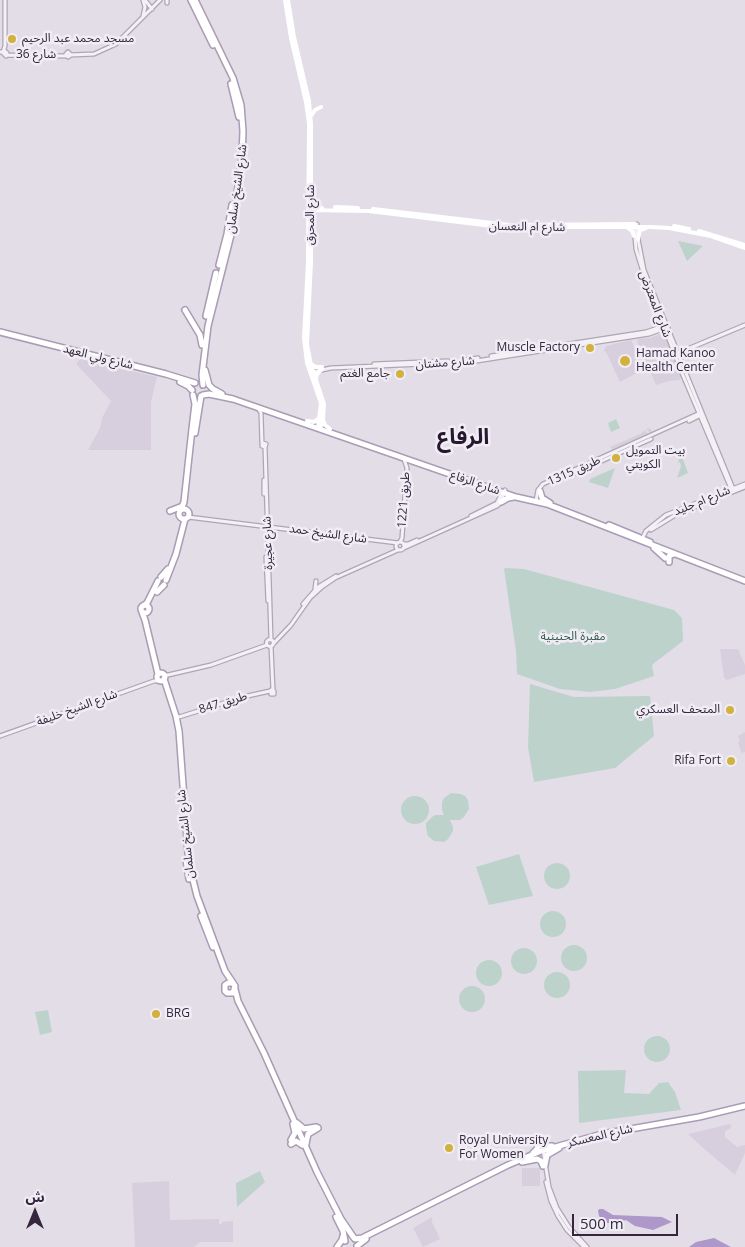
<!DOCTYPE html>
<meta charset="utf-8">
<style>
body{margin:0}
#map{position:relative;width:745px;height:1247px;overflow:hidden;background:#e3dde8;font-family:"Open Sans","Noto Sans Arabic",sans-serif}
canvas{display:block}
.north{position:absolute;left:10px;top:1187px;width:50px;height:50px;-webkit-text-stroke:4px #f1edf5;paint-order:stroke;rotate:0deg;font-size:14px;font-weight:700;line-height:20px;text-align:center;color:#34263f}
.north::after{content:'';display:block;margin:auto;width:18px;height:22px;background:#34263f;clip-path:polygon(50% 0,100% 100%,50% 72%,0 100%)}
.scale{position:absolute;left:572px;top:1214px;width:106px;height:22px;box-sizing:border-box;border:2px solid #34263f;border-top:0;padding-left:6px;font-size:15px;line-height:18px;white-space:nowrap;color:#34263f;-webkit-text-stroke:4px #f1edf5;paint-order:stroke}
</style>
<div id="map">
<canvas width="745" height="1247"></canvas>
<div class="north">ش</div>
<div class="scale">500 m</div>
</div>
<script>
const c = document.querySelector('canvas').getContext('2d');
c.lineJoin = 'round';
function paint(path, color) { c.fillStyle = color; c.fill(path, 'evenodd'); }
const shape = rows => new Path2D(rows.map(r => 'M' + r).join(''));
function strokePath(path, color, width, dash) { c.strokeStyle = color; c.lineWidth = width; c.lineCap = dash ? 'butt' : 'round'; c.setLineDash(dash || []); c.stroke(path); }
function drawText(font, color, halo, rows, align = 'center') {
  c.font = font + ' "Open Sans","Noto Sans Arabic",sans-serif'; c.lineWidth = 5; c.setLineDash([]); c.textBaseline = 'middle'; c.strokeStyle = halo; c.fillStyle = color; for (const [text, x, y, turn = 0] of rows) {
    c.save(); c.translate(x, y); c.rotate((+turn || 0) * Math.PI / 180); c.textAlign = isNaN(turn) ? turn : align; if (halo) c.strokeText(text, 0, 0); c.fillText(text, 0, 0); c.restore();
  }
}
const built = shape([
 [660,334,666,337,681,378,680,380,669,381,656,385,637,341,638,339,650,338],
 [631,340,644,369,620,382,606,352,604,351,606,346],
 [81,359,157,377,151,402,151,450,88,450,100,428,102,418,111,401,77,365,77,362],
 [650,428,653,433,613,451,610,447,640,434,645,430,647,433,650,433,646,429],
 [720,649,738,649,745,665,745,674,727,680,724,678],
 [745,732,745,752,741,753,738,742,740,740,738,736],
 [730,1124,731,1128,725,1131,725,1137,737,1147,745,1145,745,1153,735,1175,702,1147,688,1134],
 [522,1168,540,1168,540,1186,522,1186],
 [169,1181,170,1220,219,1219,219,1224,222,1224,222,1222,233,1221,233,1242,200,1242,194,1247,135,1247,132,1183],
 [432,1217,432,1222,440,1239,423,1247,413,1228]
]);
const green = shape([
 [678,241,703,246,687,261],
 [616,419,620,428,611,432,608,423],
 [682,457,688,473,677,478,681,466,680,462,678,463,679,459],
 [615,468,608,488,589,482,590,479],
 [506,568,524,569,674,610,682,618,683,641,653,664,652,666,654,676,615,689,590,692,560,689,517,674,516,651,504,569],
 [530,684,574,697,650,696,654,736,615,768,534,782,528,747],
 [451,793,461,794,465,796,468,800,469,809,464,817,460,820,450,820,453,827,453,831,448,839,444,842,434,841,428,836,426,828,426,823,432,817,435,815,444,815,442,810,442,802,444,798],
 '401 810a14 14 0 1 1 28 0a14 14 0 1 1-28 0Z',
 [519,854,533,896,489,905,476,867],
 '544 876a13 13 0 1 1 26 0a13 13 0 1 1-26 0Z',
 '540 924a13 13 0 1 1 26 0a13 13 0 1 1-26 0Z',
 '561 958a13 13 0 1 1 26 0a13 13 0 1 1-26 0Z',
 '511 961a13 13 0 1 1 26 0a13 13 0 1 1-26 0Z',
 '476 973a13 13 0 1 1 26 0a13 13 0 1 1-26 0Z',
 '544 985a13 13 0 1 1 26 0a13 13 0 1 1-26 0Z',
 '459 999a13 13 0 1 1 26 0a13 13 0 1 1-26 0Z',
 [48,1010,52,1032,40,1035,35,1012],
 '644 1049a13 13 0 1 1 26 0a13 13 0 1 1-26 0Z',
 [626,1070,624,1093,649,1094,659,1083,668,1082,675,1092,681,1110,579,1123,578,1071],
 [260,1171,265,1182,237,1207,236,1183]
]);
const water = shape([
 [599,1209,603,1209,613,1215,662,1217,672,1222,653,1230,635,1226,626,1220,617,1223,606,1223,603,1221,599,1216,598,1211],
 [714,1238,731,1247,689,1247,696,1242]
]);
const tertiary = shape([
 [145,0,152,9],
 [167,0,167,3],
 [143,16,145,7,143,0],
 [5,51,7,53,6,56,3,53,5,51],
 [0,52,3,52,5,46,5,0],
 [68,52,71,55,68,57,66,54,68,52],
 [6,55,66,56],
 [70,55,94,54,116,44,160,0],
 [637,224,638,239,644,270,734,491],
 [634,226,636,249,643,272,682,373,732,491],
 [680,355,683,351,745,325],
 [491,356,646,332,667,325],
 [464,360,478,358],
 [374,364,448,361],
 [312,372,331,368,470,362,649,334,668,327],
 [258,408,261,413,262,444],
 [689,421,701,415],
 [263,443,266,444,265,447,262,446,263,443],
 [265,447,271,640],
 [568,476,651,439],
 [264,480,264,494],
 [536,501,538,490,543,484,700,413],
 [471,516,497,503,501,495],
 [188,517,398,543],
 [651,530,677,514,745,487],
 [642,539,646,531,666,515,745,484],
 '396 546a4 4 0 1 1 8 0a4 4 0 1 1-8 0Z',
 [400,542,402,538,404,509,407,468,404,459],
 [404,544,408,544,417,540],
 [404,548,497,506,501,502,505,490],
 [266,557,268,601],
 [315,589,316,581],
 [303,604,318,587,336,576],
 '266.5 643a3.5 3.5 0 1 1 7 0a3.5 3.5 0 1 1-7 0Z',
 [273,644,291,625,310,598,322,587,335,578,398,550],
 [271,646,273,690],
 [163,675,168,675,211,665,267,645],
 [271,690,274,691,274,694,271,694,271,690],
 [176,716,179,717,243,697,270,691],
 [0,736,154,681,158,681],
 [543,1150,549,1187,557,1208,569,1227,587,1247],
 [546,1182,551,1201,558,1216,567,1230,584,1247]
]);
const secondary = shape([
 [285,0,291,38,306,102,309,124,308,262,304,338,307,363,321,403,318,427],
 [288,0,294,37,309,101,311,124,311,262,307,344,311,365,324,404,323,420,320,429],
 [311,116,315,110,321,107],
 [312,201,314,205,322,208],
 [335,207,358,208],
 [373,209,510,225],
 [308,210,369,211,500,227,650,227,669,228,711,236,745,248],
 [522,225,635,224],
 [674,226,689,229],
 [628,228,632,231,634,236],
 [699,231,745,245],
 [638,239,640,230,646,228],
 [311,364,316,367,322,367],
 [316,379,317,374,322,369],
 [323,420,325,425,330,429],
 [307,421,314,422,319,418]
]);
const primary = shape([
 [191,0,213,45],
 [195,0,233,78,241,105,243,131,242,156,232,231,208,326,202,375,203,385],
 [231,84,239,117],
 [219,265,227,234,232,205],
 [185,310,200,335,202,345],
 [206,316,216,273],
 [0,332,166,374,195,383],
 [205,370,209,385,213,389,222,394],
 [180,382,188,386,192,390],
 [203,395,209,394,233,399,516,497,547,504,745,581],
 [195,433,201,396],
 [540,491,542,498,550,503],
 [501,502,508,498,514,497],
 '179 514a5 5 0 1 1 10 0a5 5 0 1 1-10 0Z',
 [181,510,184,502,192,429,195,404,193,395],
 [170,511,180,507],
 [609,525,650,542],
 [654,548,665,558],
 [669,562,669,556,674,554],
 [161,577,168,569],
 [166,580,176,554,185,519],
 [157,592,164,585],
 '141 609a4 4 0 1 1 8 0a4 4 0 1 1-8 0Z',
 [143,606,147,603,158,581],
 [142,612,145,620,158,674],
 '157 677a4 4 0 1 1 8 0a4 4 0 1 1-8 0Z',
 [164,679,176,716,179,731,188,853,193,880,197,896,225,971,235,986,233,993,227,993,225,991,225,985,228,983,232,983],
 [186,860,189,879],
 [201,916,213,947],
 [235,989,238,1001,264,1053,317,1172,341,1219,354,1238],
 [297,1123,304,1129,316,1127],
 [291,1140,295,1133,293,1124],
 [291,1144,296,1141,302,1145],
 [306,1144,308,1134,318,1128],
 [533,1153,537,1149,539,1142,541,1141,544,1146,552,1146],
 [522,1162,537,1159,541,1161,543,1166],
 [545,1165,547,1155,559,1148],
 [336,1217,343,1231,345,1241],
 [355,1239,362,1238,508,1165,541,1151,602,1134,699,1117,745,1106],
 [357,1246,366,1239],
 [337,1247,342,1240,343,1236]
]);
const markers = [
 [12,39,5,"#d1b23e"],
 [590,348,5,"#d1b23e"],
 [625,361,6,"#d1b23e"],
 [400,374,5,"#d1b23e"],
 [616,458,5,"#d1b23e"],
 [730,710,5,"#d1b23e"],
 [731,761,5,"#d1b23e"],
 [156,1014,5,"#d1b23e"],
 [449,1148,5,"#d1b23e"]
];
const poiNames = [
 ["مسجد محمد عبد الرحيم",22,39],
 ["Muscle Factory",580,348,"right"],
 ["Hamad Kanoo",636,354],
 ["Health Center",636,368],
 ["جامع الغتم",390,374,"right"],
 ["بيت التمويل",626,451],
 ["الكويتي",626,465],
 ["المتحف العسكري",720,710,"right"],
 ["Rifa Fort",721,761,"right"],
 ["BRG",166,1014],
 ["Royal University",459,1141],
 ["For Women",459,1155]
];
const streetNames = [
 ["شارع 36",36,55],
 ["شارع الشيخ سلمان",237,189,-82],
 ["شارع المحرق",311,215,-90],
 ["شارع ام النعسان",527,227,1],
 ["شارع المعترض",655,304,69],
 ["شارع ولي العهد",98,357,14],
 ["شارع مشتان",445,363,-4],
 ["طريق 1315",574,471,-24],
 ["شارع الرفاع",475,483,19],
 ["طريق 1221",404,500,-86],
 ["شارع ام جليد",702,501,-22],
 ["شارع الشيخ حمد",328,534,8],
 ["شارع عجيرة",268,543,-92],
 ["طريق 847",223,703,-17],
 ["شارع الشيخ خليفة",77,708,-20],
 ["شارع الشيخ سلمان",186,834,-96],
 ["شارع المعسكر",600,1136,-13]
];
const parkNames = [
 ["مقبرة الحنينية",573,637]
];
const townNames = [
 ["الرفاع",463,438]
];
paint(built, '#d7cfdd');
paint(green, '#bed2cc');
paint(water, '#ae97c9');
strokePath(tertiary, '#aea6b5', 5.5);
strokePath(primary, '#a99cb4', 8);
strokePath(tertiary, '#f4f0f6', 3);
strokePath(secondary, '#fff', 4);
strokePath(primary, '#fff', 5);
for (const [x, y, r, color] of markers) { const dot = new Path2D(); dot.arc(x, y, r, 0, 2 * Math.PI); c.fillStyle = color; c.fill(dot); strokePath(dot, '#f1edf5', 2); }
drawText('12px', '#34263f', '#f1edf5', poiNames, 'left');
drawText('12px', '#34263f', '#f1edf5', streetNames);
drawText('12px', '#335b51', '#f1edf5', parkNames);
drawText('bold 22px', '#26192f', '#f1edf5', townNames);
</script>
